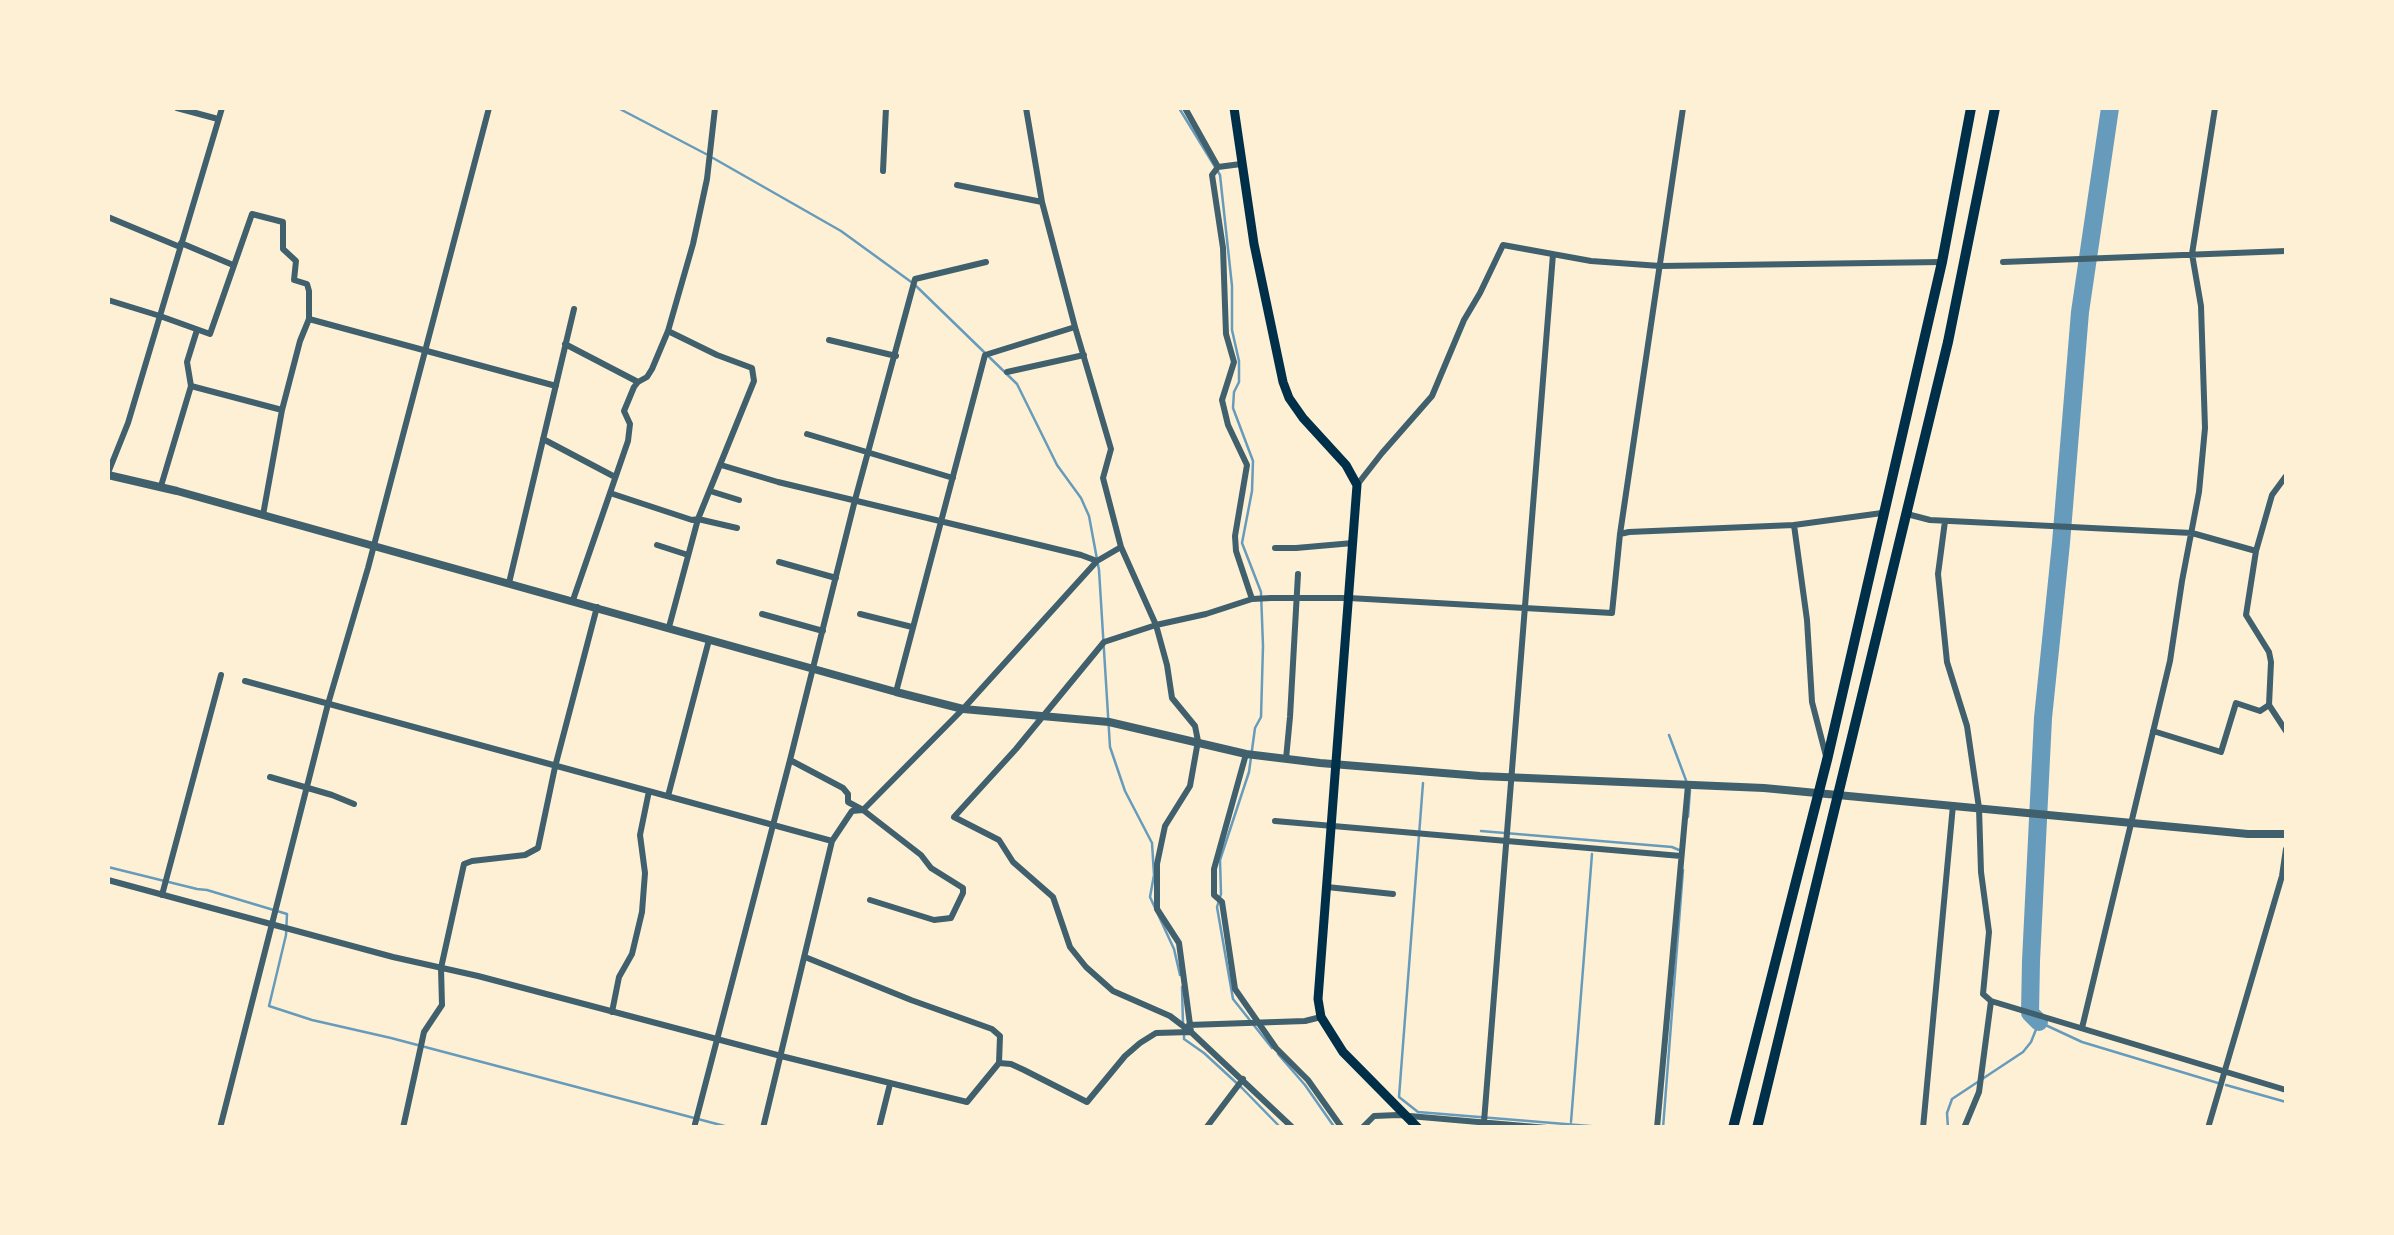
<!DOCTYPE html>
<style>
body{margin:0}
#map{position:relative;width:2394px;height:1235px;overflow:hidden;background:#fdf0d5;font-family:Montserrat,sans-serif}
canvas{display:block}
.frame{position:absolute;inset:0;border:110px solid #fdf0d5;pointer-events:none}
</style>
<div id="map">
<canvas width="2394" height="1235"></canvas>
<div class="frame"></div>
</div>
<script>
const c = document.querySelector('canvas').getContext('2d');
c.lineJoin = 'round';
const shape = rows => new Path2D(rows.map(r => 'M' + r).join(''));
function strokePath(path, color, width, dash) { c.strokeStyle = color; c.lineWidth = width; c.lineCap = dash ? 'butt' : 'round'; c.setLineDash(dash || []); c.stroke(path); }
const stream = shape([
 [618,108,706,154],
 [1179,108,1220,175,1232,286,1232,330,1239,361,1239,382,1234,392,1233,408,1253,461,1252,491,1242,543,1261,592,1263,646,1261,717,1255,728,1249,772,1220,860,1221,894,1217,907,1233,999,1272,1048],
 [713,158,841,231,914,284,1017,384,1057,465,1081,498,1089,516,1099,570,1110,747,1125,791,1152,843,1154,875,1150,897,1174,949,1180,975],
 [1669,735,1687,783],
 [1423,783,1399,1097,1418,1112,1614,1128],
 [1688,817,1690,790],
 [1481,831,1672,847,1679,850],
 [108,867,197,889,207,890,287,914,286,935,269,1006,312,1020,391,1038,732,1128],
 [1182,987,1183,1024],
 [1184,1032,1184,1039,1204,1053,1242,1088,1281,1128],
 [1278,1054,1305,1085,1335,1128],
 [2226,1085,2286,1102],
 [1571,1122,1592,854],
 [1663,1128,1683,870],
 [1948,1128,1947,1113,1952,1099,2023,1052,2031,1042,2039,1022,2082,1042,2218,1083]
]);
const river = shape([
 [2039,1022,2030,1013,2031,961,2043,718,2061,543,2080,312,2110,108]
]);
const minor = shape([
 [177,108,218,119],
 [1026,108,1042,202,1075,327,1111,449,1103,478,1121,547,1156,625,1167,665,1172,698,1195,726,1198,741,1190,786,1165,826,1157,864,1157,909,1179,943,1191,1032,1293,1128],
 [1185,108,1218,167,1241,164],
 [1218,167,1212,175,1223,248,1226,334,1234,362,1222,400,1228,425,1247,465,1235,536,1236,551,1252,599],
 [883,171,886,108],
 [957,185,1042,202],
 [108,217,180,247],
 [181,243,233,265],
 [2003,262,2286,251],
 [108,300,160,316,210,334,252,214,283,222,283,249,296,261,294,280,307,284,309,291,309,319,556,386],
 [197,330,187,362,191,386,282,410,300,341,309,319],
 [668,331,717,355,752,368,754,381,698,519,669,627],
 [829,340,896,356],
 [565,344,638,382],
 [1007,372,1084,355],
 [807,434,953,478],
 [543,439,615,477],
 [721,465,778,482,1081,555,1097,561],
 [108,473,128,423,222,108],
 [1357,485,1382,453,1432,396,1464,320,1480,293,1503,245,1591,261,1660,266,1942,262],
 [161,486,191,386],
 [710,491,739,500],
 [610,493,692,520,698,519,737,528],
 [1907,514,1930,520,2192,533,2256,551,2246,615,2269,652,2271,662,2269,705,2286,731],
 [263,515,282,410],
 [1945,521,1938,574,1947,662,1967,726,1979,808,1981,872,1989,932,1983,994,1991,1001,1979,1092,1964,1128],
 [1794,525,1807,620,1812,702,1826,756],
 [1620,534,1629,532,1794,525,1882,513],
 [657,545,688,555],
 [1275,548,1296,548,1353,543],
 [2256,551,2272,495,2286,476],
 [779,562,836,578],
 [509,583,574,309],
 [573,600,628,441,630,424,624,411,634,387,638,382,647,377,652,369,668,331,693,244,707,179,715,108],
 [762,614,823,631],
 [860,614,912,627],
 [245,681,832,841],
 [896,692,985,355,1075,327],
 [2153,731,2221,752,2236,703,2260,711,2269,705],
 [1246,754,1214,869,1214,895,1222,902,1235,989,1276,1048,1308,1080,1342,1128],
 [1286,759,1290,717,1298,574],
 [790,760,843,788,848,794,848,802,863,810,921,855,931,868,963,888,963,893,951,918,934,920,870,900],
 [270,777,332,795,354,804],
 [668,796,709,640],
 [1275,821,1681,856],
 [108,880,393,957,478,976,781,1056,967,1102,999,1063,1011,1064,1024,1070,1087,1102,1125,1056,1140,1043,1156,1033,1190,1032],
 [1327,887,1393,894],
 [162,895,221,675],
 [805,957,911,1000,992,1029,1000,1036,999,1063],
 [1991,1001,2286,1090],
 [612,1012,619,977,632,954,642,912,645,873,640,835,649,791],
 [1189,1025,1305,1021,1321,1017],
 [2082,1028,2170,661,2182,581,2199,492,2205,428,2201,306,2192,254,2215,108],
 [1191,1032,1170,1016,1113,991,1086,967,1070,947,1053,897,1013,862,999,840,954,817,1016,749,1104,642,1156,625,1206,614,1252,599,1271,598,1349,598,1612,613,1620,534,1683,108],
 [1484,1122,1553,254],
 [695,1124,790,760,855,500,915,279,986,262],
 [220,1128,328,704,368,568,489,108],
 [403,1128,424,1032,442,1005,441,968,464,864,472,861,525,855,538,848,555,767,597,607],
 [763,1128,832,841,852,811,863,810,963,709,1097,561,1121,547],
 [879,1128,890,1084],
 [1206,1128,1243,1079],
 [1362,1128,1374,1116,1398,1115,1547,1128],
 [1657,1128,1688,785],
 [1923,1128,1953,805],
 [2208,1128,2282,876,2286,849]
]);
const tertiary = shape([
 [108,475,177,491,896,692,963,709,1109,722,1246,754,1320,763,1480,776,1764,788,2248,834,2286,834]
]);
const secondary = shape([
 [1234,108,1254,244,1283,382,1289,398,1303,418,1346,465,1357,485,1318,999,1321,1017,1343,1052,1418,1128]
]);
const primary = shape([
 [1733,1128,1827,760,1942,262,1971,108],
 [1757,1128,1948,342,1995,108]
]);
strokePath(stream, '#669bbc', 2.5);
strokePath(river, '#669bbc', 18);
strokePath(minor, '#3f606c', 6);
strokePath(tertiary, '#3f606c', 8);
strokePath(secondary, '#003049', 9);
strokePath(primary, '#003049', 10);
</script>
